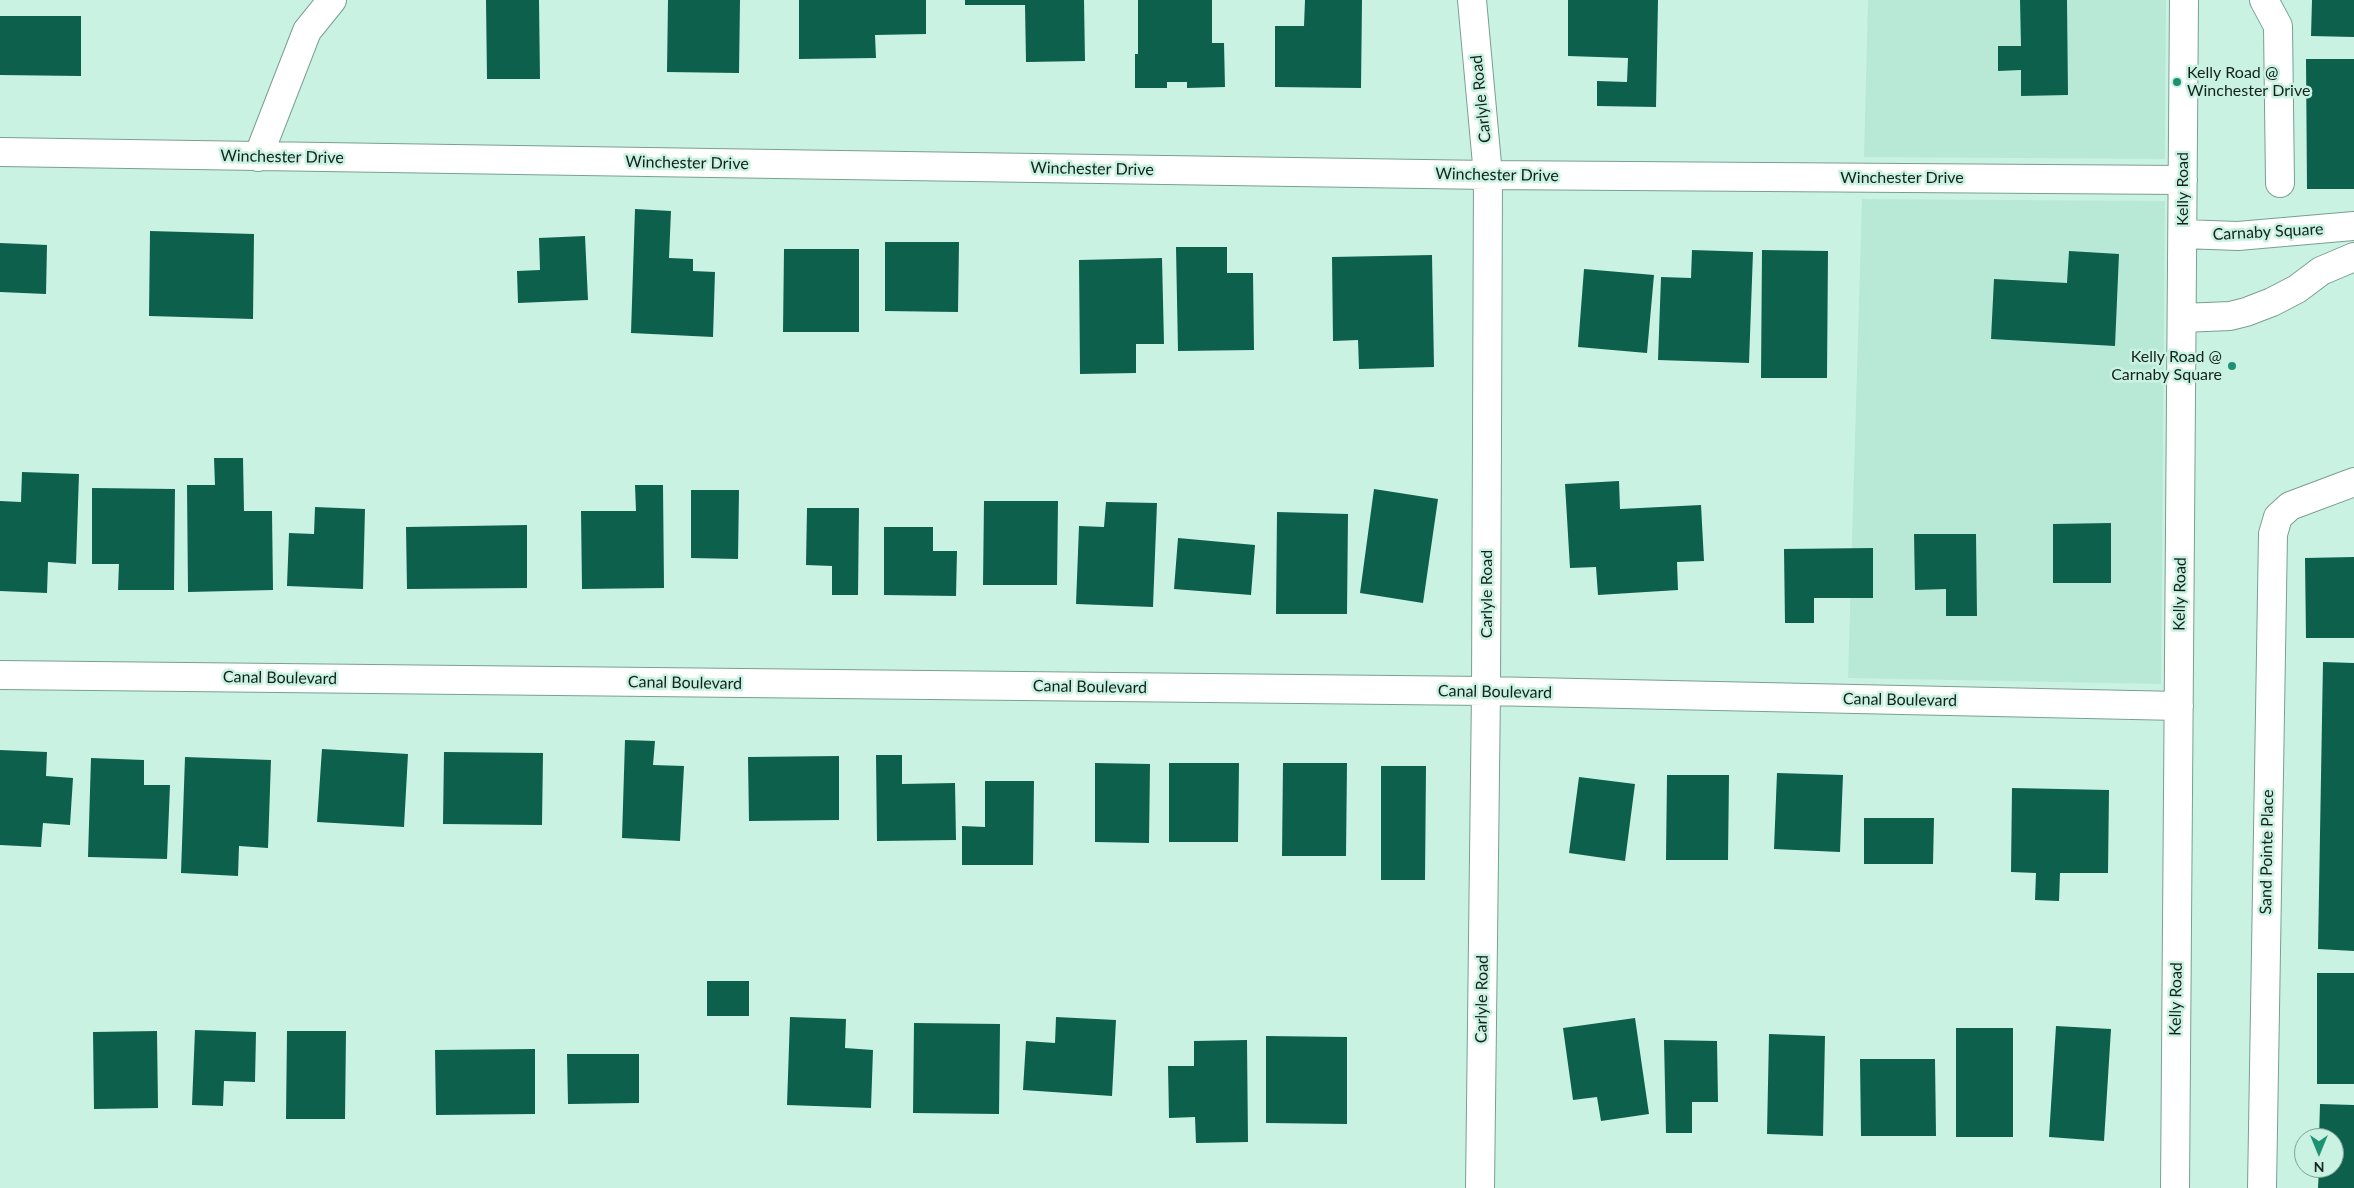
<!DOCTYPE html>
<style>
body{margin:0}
#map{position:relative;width:2354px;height:1188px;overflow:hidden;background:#caf2e3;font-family:Lato,sans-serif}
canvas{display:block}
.north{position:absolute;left:2294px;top:1128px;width:50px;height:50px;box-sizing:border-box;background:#caf2e3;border:1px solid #819f94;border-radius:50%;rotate:180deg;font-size:14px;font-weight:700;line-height:20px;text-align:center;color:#13221d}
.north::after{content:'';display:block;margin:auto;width:18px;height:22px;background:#1e9173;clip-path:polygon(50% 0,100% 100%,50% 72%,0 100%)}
</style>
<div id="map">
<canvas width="2354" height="1188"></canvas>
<div class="north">N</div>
</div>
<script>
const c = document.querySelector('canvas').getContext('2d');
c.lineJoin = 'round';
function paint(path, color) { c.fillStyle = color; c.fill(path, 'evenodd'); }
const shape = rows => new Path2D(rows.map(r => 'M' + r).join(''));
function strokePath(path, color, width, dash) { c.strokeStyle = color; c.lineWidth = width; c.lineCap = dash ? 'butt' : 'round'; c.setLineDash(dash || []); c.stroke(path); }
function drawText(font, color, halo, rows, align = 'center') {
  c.font = font + ' Lato,sans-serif'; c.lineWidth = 5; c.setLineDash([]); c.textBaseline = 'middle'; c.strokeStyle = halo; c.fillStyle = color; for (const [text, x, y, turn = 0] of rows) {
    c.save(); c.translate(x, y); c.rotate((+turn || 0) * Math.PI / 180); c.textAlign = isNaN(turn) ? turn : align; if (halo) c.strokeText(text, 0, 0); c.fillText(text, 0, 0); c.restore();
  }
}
const built = shape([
 [1868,0,2166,0,2165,159,1864,157],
 [1862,199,2165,201,2161,684,1848,678]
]);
const building = shape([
 [486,0,539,0,540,79,487,79],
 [668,0,740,0,739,73,667,72],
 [799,0,926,0,926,34,875,35,876,58,799,59],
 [965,0,1084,0,1085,61,1026,62,1025,5,965,5],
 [1138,0,1212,0,1212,43,1224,43,1225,87,1187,88,1187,82,1167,82,1167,88,1135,88,1135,54,1138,54],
 [1305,0,1362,0,1361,88,1275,87,1275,26,1304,26],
 [1568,0,1658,0,1656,107,1597,106,1597,81,1627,82,1628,58,1568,56],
 [2020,0,2067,0,2068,95,2021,96,2021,70,1998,71,1998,46,2021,46],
 [2312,0,2354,0,2354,37,2311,36],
 [0,16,81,16,81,76,0,75],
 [2306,59,2354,59,2354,189,2307,189],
 [635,209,671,211,669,258,693,259,693,271,715,272,713,337,631,333],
 [150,231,254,234,253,319,149,316],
 [585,236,588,300,518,303,517,271,540,270,539,238],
 [885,242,959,242,958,312,885,311],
 [0,243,47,245,46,294,0,292],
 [1176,247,1227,247,1227,273,1253,273,1254,350,1178,351],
 [784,249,859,249,859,332,783,332],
 [1692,250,1753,252,1749,363,1658,360,1661,277,1691,278],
 [1762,250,1828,251,1827,378,1761,378],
 [2069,251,2119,254,2115,346,1991,339,1994,279,2067,283],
 [1432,255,1434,367,1359,369,1358,340,1333,341,1332,257],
 [1162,258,1164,344,1136,344,1136,373,1080,374,1079,260],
 [1584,269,1654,275,1647,353,1578,347],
 [214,458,243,458,244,511,272,511,273,590,188,592,187,485,215,485],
 [22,472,79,474,76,564,48,562,47,593,0,591,0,501,21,502],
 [1619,481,1620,509,1701,505,1704,561,1677,562,1678,590,1598,595,1596,567,1570,568,1565,484],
 [635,485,663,485,664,588,582,589,581,511,636,511],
 [92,488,175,489,174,590,118,590,119,564,92,564],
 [1374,489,1438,499,1423,603,1360,593],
 [691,490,739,490,738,559,691,558],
 [984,501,1058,501,1057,585,983,585],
 [1106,502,1157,503,1153,607,1076,604,1079,526,1104,527],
 [315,507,365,509,363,589,287,586,289,533,314,534],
 [807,508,859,508,858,595,832,595,832,566,806,565],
 [1277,512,1348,514,1347,614,1276,614],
 [2111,523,2111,583,2053,583,2053,524],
 [527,525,527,588,407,589,406,527],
 [884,527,933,527,933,551,957,551,956,596,884,595],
 [1914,534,1976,534,1977,616,1946,616,1946,589,1915,590],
 [1178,538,1255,545,1251,595,1174,589],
 [1873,548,1873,598,1814,598,1814,623,1785,623,1784,549],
 [2354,557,2354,638,2306,638,2305,558],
 [2323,662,2354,663,2354,951,2318,949],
 [625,740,655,741,653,765,684,766,680,841,622,838],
 [322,749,408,754,404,827,317,822],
 [0,750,47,752,46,776,73,778,70,825,43,823,41,847,0,845],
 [444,752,543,753,542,825,443,824],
 [876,755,902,755,902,784,955,783,956,840,877,841],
 [839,756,839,820,749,821,748,757],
 [185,757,271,760,268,848,239,846,238,876,181,873],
 [91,758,144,760,144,785,170,785,167,859,88,857],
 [1095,763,1150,764,1149,843,1095,842],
 [1169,763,1239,763,1238,842,1169,842],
 [1283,763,1347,763,1346,856,1282,856],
 [1381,766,1426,766,1425,880,1381,880],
 [1777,773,1843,775,1840,852,1774,849],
 [1667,775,1729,775,1728,860,1666,860],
 [1579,777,1635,784,1625,861,1569,853],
 [985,781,1034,781,1033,865,962,865,962,826,985,827],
 [2012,788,2109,790,2108,873,2060,873,2059,901,2035,900,2036,873,2011,872],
 [1864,818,1934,818,1933,864,1864,864],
 [2317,973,2354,973,2354,1084,2317,1084],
 [707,981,749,981,749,1016,707,1016],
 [790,1017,846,1019,845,1048,873,1050,871,1108,787,1105],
 [1056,1017,1116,1020,1112,1096,1023,1090,1026,1041,1055,1043],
 [1635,1018,1649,1114,1601,1121,1597,1097,1573,1100,1563,1028],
 [914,1023,1000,1024,999,1114,913,1113],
 [2056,1026,2111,1029,2104,1141,2049,1137],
 [1956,1028,2013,1028,2013,1137,1956,1137],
 [195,1030,256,1032,255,1082,224,1081,223,1106,192,1105],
 [157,1031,158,1108,94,1109,93,1032],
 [287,1031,346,1031,345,1119,286,1119],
 [1769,1034,1825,1036,1823,1136,1767,1134],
 [1266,1036,1347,1037,1347,1124,1266,1123],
 [1247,1040,1248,1142,1196,1143,1195,1117,1169,1118,1168,1066,1194,1066,1194,1041],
 [1664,1040,1717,1041,1718,1102,1692,1102,1692,1133,1666,1133],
 [535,1049,535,1114,436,1115,435,1050],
 [567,1054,639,1054,639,1103,568,1104],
 [1860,1059,1935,1059,1936,1136,1861,1136],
 [2320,1104,2354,1105,2354,1188,2318,1188,2319,1168,2334,1168,2334,1138,2319,1138]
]);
const minor = shape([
 [1472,0,1488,175,1486,691,1480,1188],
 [2264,0,2278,26,2280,183],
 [0,152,1488,175,2183,180],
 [258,157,307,31,332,0],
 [2183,234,2238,236,2354,226],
 [2182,318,2230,316,2246,312,2272,302,2297,289,2321,271,2354,257],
 [0,675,1486,691,2179,706],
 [2175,1188,2184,0],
 [2262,1188,2273,534,2278,517,2290,506,2354,482]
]);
const markers = [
 [2177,82,5,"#1e9173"],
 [2232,366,5,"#1e9173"]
];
const poiNames = [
 ["Kelly Road @",2187,73],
 ["Winchester Drive",2187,91],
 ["Kelly Road @",2222,357,"right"],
 ["Carnaby Square",2222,375,"right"]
];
const streetNames = [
 ["Carlyle Road",1481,99,-96],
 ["Winchester Drive",282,157,1],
 ["Winchester Drive",687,163,1],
 ["Winchester Drive",1092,169,1],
 ["Winchester Drive",1497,175,1],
 ["Winchester Drive",1902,178],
 ["Kelly Road",2183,189,-90],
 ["Carnaby Square",2268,232,-3],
 ["Carlyle Road",1487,594,-90],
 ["Kelly Road",2180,594,-89],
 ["Canal Boulevard",280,678,1],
 ["Canal Boulevard",685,683,1],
 ["Canal Boulevard",1090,687,1],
 ["Canal Boulevard",1495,692,1],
 ["Canal Boulevard",1900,700,1],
 ["Sand Pointe Place",2267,852,-89],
 ["Carlyle Road",1482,999,-89],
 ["Kelly Road",2176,999,-89]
];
paint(built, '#b8e9d7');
paint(building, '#0d604b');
strokePath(minor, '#799f91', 30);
strokePath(minor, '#fff', 28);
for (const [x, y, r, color] of markers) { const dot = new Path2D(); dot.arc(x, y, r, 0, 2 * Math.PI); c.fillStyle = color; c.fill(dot); strokePath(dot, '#caf2e3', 2); }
drawText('16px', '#13221d', '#caf2e3', poiNames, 'left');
drawText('16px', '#13221d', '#caf2e3', streetNames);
</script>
